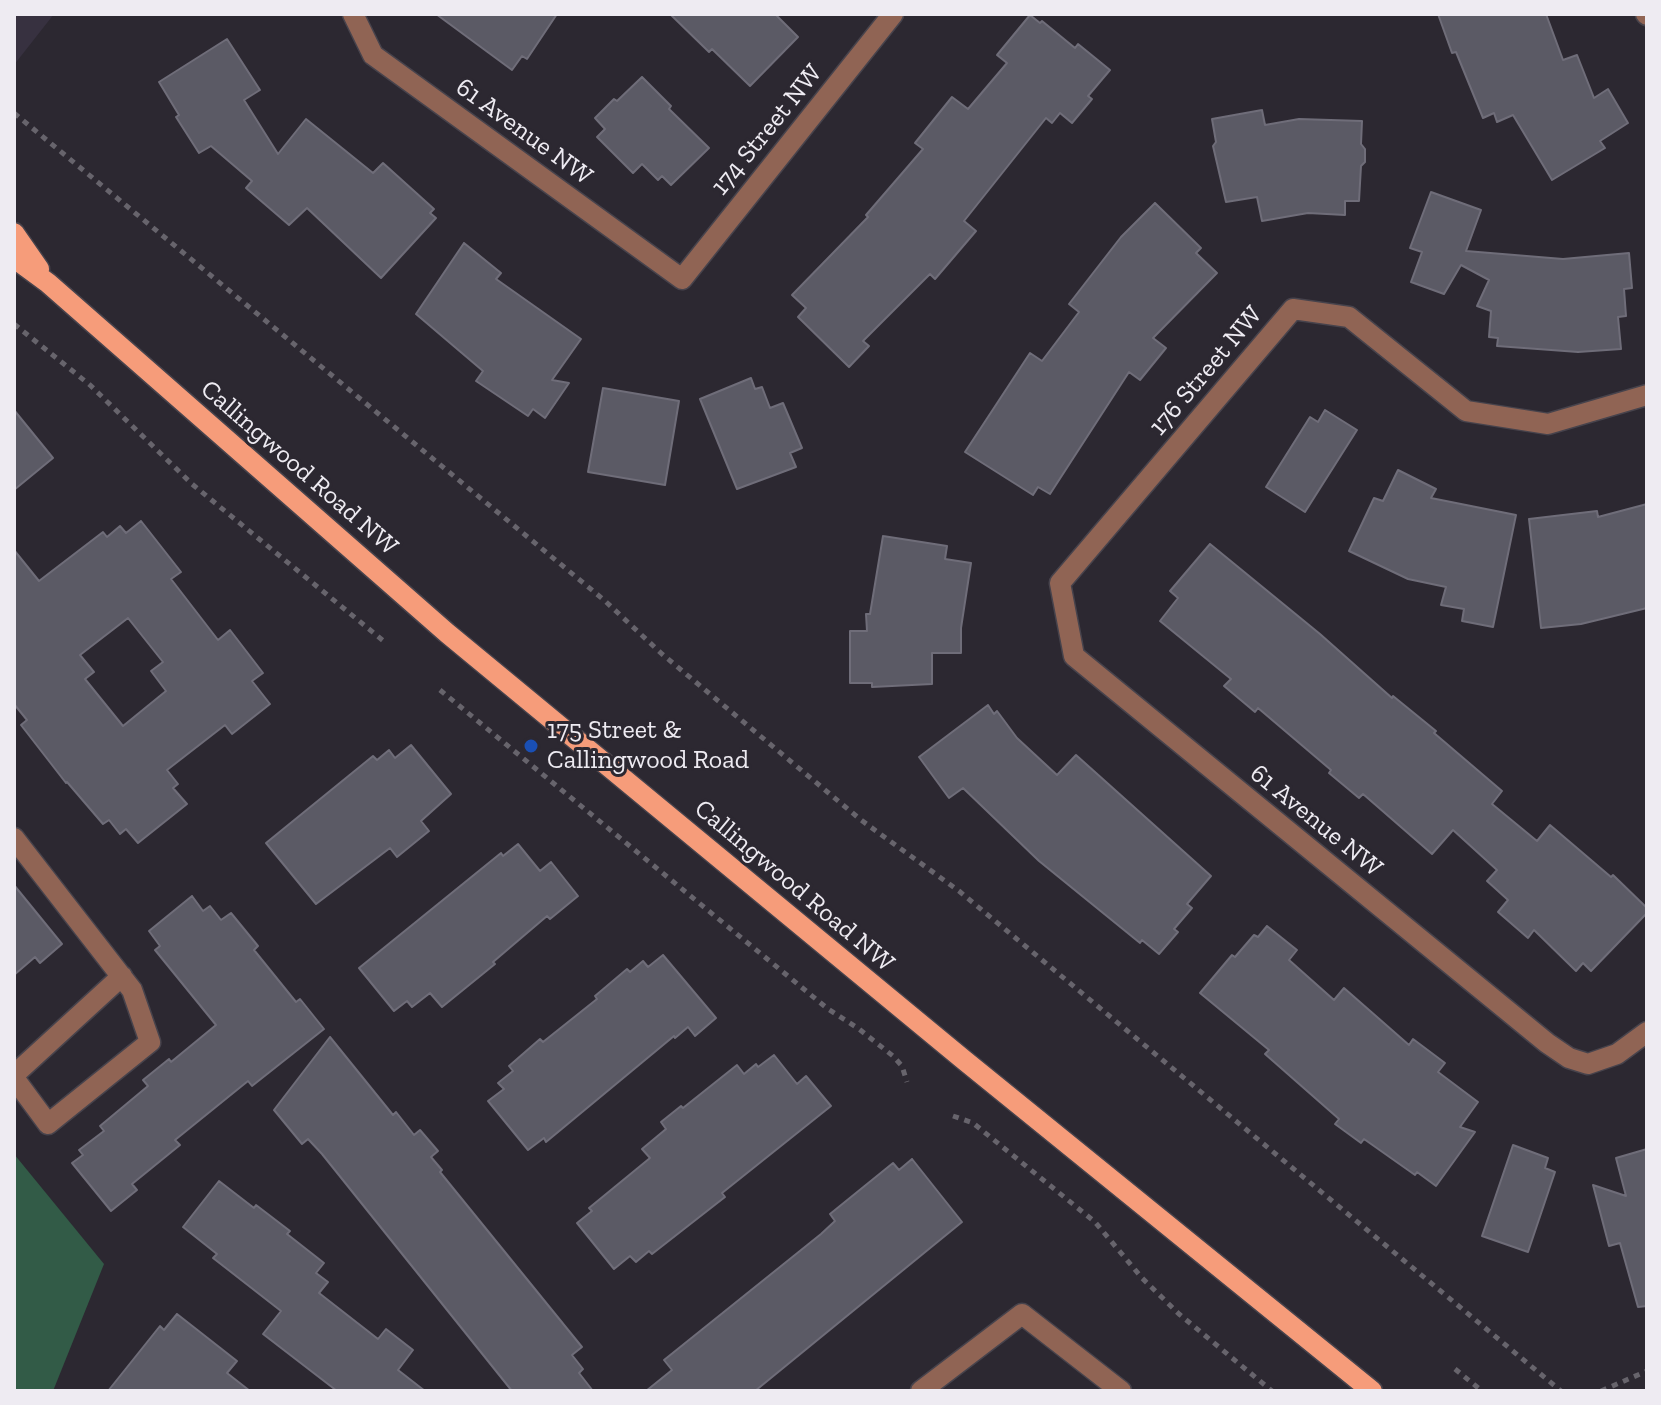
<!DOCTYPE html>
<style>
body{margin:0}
#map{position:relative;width:1661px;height:1405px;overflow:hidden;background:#2c2831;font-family:"Zilla Slab",serif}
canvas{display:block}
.frame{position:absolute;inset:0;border:16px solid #eeebf2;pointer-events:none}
</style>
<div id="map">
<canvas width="1661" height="1405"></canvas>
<div class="frame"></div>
</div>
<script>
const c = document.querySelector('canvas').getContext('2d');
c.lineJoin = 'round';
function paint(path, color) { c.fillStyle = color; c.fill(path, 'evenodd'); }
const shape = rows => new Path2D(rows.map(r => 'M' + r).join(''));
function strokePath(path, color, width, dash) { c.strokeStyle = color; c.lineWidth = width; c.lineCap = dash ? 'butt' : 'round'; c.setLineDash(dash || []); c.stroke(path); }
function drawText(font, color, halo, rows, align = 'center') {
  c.font = font + ' "Zilla Slab",serif'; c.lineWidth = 6; c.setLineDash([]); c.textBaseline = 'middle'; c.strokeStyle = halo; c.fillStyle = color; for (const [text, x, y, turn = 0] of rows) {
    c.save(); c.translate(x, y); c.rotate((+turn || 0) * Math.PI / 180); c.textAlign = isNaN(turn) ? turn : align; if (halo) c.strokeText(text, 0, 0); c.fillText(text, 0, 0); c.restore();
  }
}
const built = shape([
 [14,14,54,14,14,65]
]);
const green = shape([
 [14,1154,104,1264,53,1391,14,1391]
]);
const building = shape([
 [436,14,557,14,527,59,522,56,512,70,436,14],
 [670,14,775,14,798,37,750,86,712,49,709,52,670,14],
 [1438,14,1546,14,1563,60,1577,55,1594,98,1608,89,1628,123,1600,141,1605,148,1552,180,1513,115,1497,122,1494,113,1483,118,1456,52,1452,53,1438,14],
 [1030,15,1040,23,1042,21,1075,48,1078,44,1110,70,1088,96,1092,99,1072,123,1060,113,1052,123,1046,118,964,221,976,231,935,279,930,274,863,341,869,346,849,367,798,317,806,308,792,295,868,217,866,215,923,149,915,143,952,97,968,109,1007,63,997,55,1030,15],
 [227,39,260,90,244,100,278,154,306,119,373,173,383,163,434,209,430,213,436,218,381,278,307,208,289,225,246,188,252,181,211,146,199,153,176,117,179,115,159,82,227,39],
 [642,77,671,106,669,109,709,148,671,185,662,176,658,180,642,164,633,173,597,137,605,129,595,118,614,99,617,101,642,77],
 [1262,110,1265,125,1299,119,1362,121,1361,144,1365,149,1365,162,1361,166,1359,201,1345,201,1345,215,1308,213,1262,221,1257,197,1226,202,1213,146,1216,142,1212,119,1262,110],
 [1431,192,1481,210,1466,251,1563,259,1629,253,1632,288,1624,289,1626,316,1618,317,1621,349,1578,352,1497,346,1498,338,1489,337,1491,311,1477,306,1489,280,1461,265,1444,294,1411,282,1422,252,1410,248,1431,192],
 [1155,203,1201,248,1196,253,1217,273,1153,338,1166,348,1140,380,1129,372,1050,494,1038,487,1033,495,965,452,1030,353,1042,361,1079,312,1069,304,1121,237,1155,203],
 [464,243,501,273,496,279,581,339,552,380,569,383,545,418,533,409,528,416,476,381,483,371,416,314,464,243],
 [751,378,755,389,762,387,770,408,783,403,802,448,790,453,796,467,737,489,700,399,751,378],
 [603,388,679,401,665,485,588,472,603,388],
 [14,410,53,458,14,490,14,410],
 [1325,410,1357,430,1305,512,1266,487,1310,417,1318,422,1325,410],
 [1398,470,1436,489,1431,498,1516,515,1493,627,1462,621,1464,609,1441,605,1446,587,1408,579,1349,551,1374,498,1383,501,1398,470],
 [1647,504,1647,608,1581,624,1541,628,1529,519,1597,511,1598,517,1647,504],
 [141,521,181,572,171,579,218,640,230,630,263,673,252,681,270,704,232,734,225,725,167,770,178,784,173,788,187,804,138,843,126,829,120,834,109,820,103,824,67,782,66,783,21,725,27,720,14,704,14,550,39,581,103,532,107,537,120,526,126,533,141,521],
 [128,618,163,662,151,671,166,691,123,726,85,679,94,672,80,655,128,618],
 [883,536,947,546,945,559,971,563,961,628,961,653,932,653,932,684,872,687,872,683,850,683,850,631,867,631,866,614,870,614,883,536],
 [1210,544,1320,634,1392,698,1393,696,1436,731,1434,733,1502,791,1492,804,1537,841,1550,825,1611,877,1613,875,1647,908,1647,913,1591,971,1583,963,1576,971,1534,930,1528,938,1498,912,1508,900,1487,881,1497,870,1453,830,1432,854,1363,794,1359,798,1329,773,1331,770,1258,708,1255,712,1224,686,1231,679,1160,621,1178,598,1170,591,1210,544],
 [988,705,994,714,997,711,1017,738,1057,775,1076,755,1211,876,1187,904,1192,908,1174,929,1178,932,1159,954,1142,940,1140,943,1039,861,963,788,949,798,919,757,988,705],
 [411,745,451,794,421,821,429,831,397,857,390,848,316,904,266,843,373,756,377,760,389,750,395,758,411,745],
 [518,844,540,871,551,862,578,896,550,919,547,916,493,962,495,964,442,1007,430,993,412,1007,407,1001,394,1011,359,968,501,853,503,856,518,844],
 [14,885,62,944,40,963,35,957,14,975,14,885],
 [192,896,203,911,210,906,221,920,231,913,258,946,254,950,296,1002,300,999,324,1029,252,1086,248,1081,175,1140,180,1145,132,1184,137,1190,111,1211,72,1163,83,1155,79,1150,104,1131,100,1126,148,1086,143,1080,169,1059,171,1062,216,1025,155,950,160,946,149,931,192,896],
 [1267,926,1297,950,1289,960,1334,1000,1344,988,1409,1045,1413,1039,1445,1063,1438,1072,1478,1102,1460,1127,1475,1132,1436,1186,1417,1172,1415,1175,1364,1139,1361,1143,1335,1124,1339,1119,1265,1054,1269,1050,1200,993,1232,955,1235,957,1254,935,1258,937,1267,926],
 [663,955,716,1018,695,1036,688,1027,675,1038,674,1036,546,1142,544,1138,528,1150,488,1101,504,1089,498,1083,513,1071,509,1066,540,1039,543,1042,597,999,595,996,627,969,630,972,643,961,648,967,663,955],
 [330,1037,393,1115,396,1112,414,1135,420,1130,438,1151,431,1157,442,1170,440,1172,582,1347,572,1355,583,1369,579,1373,593,1391,512,1391,322,1154,308,1139,302,1144,274,1110,330,1037],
 [774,1055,797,1084,806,1076,831,1106,722,1193,725,1197,652,1254,649,1251,636,1262,630,1256,614,1269,577,1223,592,1211,589,1208,650,1158,642,1149,666,1129,661,1122,681,1106,683,1108,737,1065,744,1074,756,1064,758,1067,774,1055],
 [1513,1145,1548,1158,1545,1168,1555,1172,1528,1252,1482,1236,1513,1145],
 [1647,1149,1647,1306,1638,1307,1620,1243,1609,1246,1593,1185,1626,1196,1616,1158,1647,1149],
 [912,1159,962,1222,755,1391,646,1391,672,1370,664,1360,821,1234,835,1221,830,1214,893,1163,899,1170,912,1159],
 [219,1181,254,1208,256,1205,290,1231,287,1234,324,1263,316,1273,328,1282,319,1293,378,1339,386,1329,413,1350,398,1370,425,1391,337,1391,263,1334,281,1311,213,1258,217,1254,183,1227,219,1181],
 [177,1314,237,1361,227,1373,250,1391,108,1391,160,1326,164,1330,177,1314]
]);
const path = shape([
 [14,113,604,600,662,654,861,820,959,891,1561,1391],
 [14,324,90,385,192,484,386,643],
 [440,690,828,1009,859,1029,893,1056,902,1066,907,1082],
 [953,1116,973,1123,1095,1222,1142,1278,1179,1314,1272,1391],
 [1455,1369,1482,1391],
 [1601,1391,1647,1371]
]);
const minor = shape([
 [353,14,373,55,682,279,893,14],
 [1646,14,1647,15],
 [1647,395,1548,424,1466,411,1349,317,1293,309,1060,583,1074,656,1547,1043,1569,1058,1588,1064,1617,1054,1647,1032],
 [14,838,132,990,150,1042,48,1124,14,1078],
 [14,1075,122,976],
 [921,1391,1022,1314,1121,1391]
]);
const major = shape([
 [14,233,39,269],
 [14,258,48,283,447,633,964,1060,1372,1391]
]);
const markers = [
 [531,746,8,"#1a4fb4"]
];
const streetNames = [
 ["174 Street NW",767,130,-51],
 ["61 Avenue NW",524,132,36],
 ["176 Street NW",1206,371,-50],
 ["Callingwood Road NW",299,468,41],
 ["61 Avenue NW",1316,821,39],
 ["Callingwood Road NW",794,886,40]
];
const poiNames = [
 ["175 Street &",547,731],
 ["Callingwood Road",547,761]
];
paint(built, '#373140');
paint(green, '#325b47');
paint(building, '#5b5a65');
strokePath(building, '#6f6d79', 2);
strokePath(minor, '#47434c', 23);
strokePath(major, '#47434c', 23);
strokePath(path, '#67646c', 5, [6, 6]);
strokePath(minor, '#906454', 20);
strokePath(major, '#f69c7a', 20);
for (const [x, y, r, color] of markers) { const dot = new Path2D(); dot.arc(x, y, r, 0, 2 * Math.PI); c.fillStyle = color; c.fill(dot); strokePath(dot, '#2c2831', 3); }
drawText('26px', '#eeebf2', '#2c2831', streetNames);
drawText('26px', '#eeebf2', '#2c2831', poiNames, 'left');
</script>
